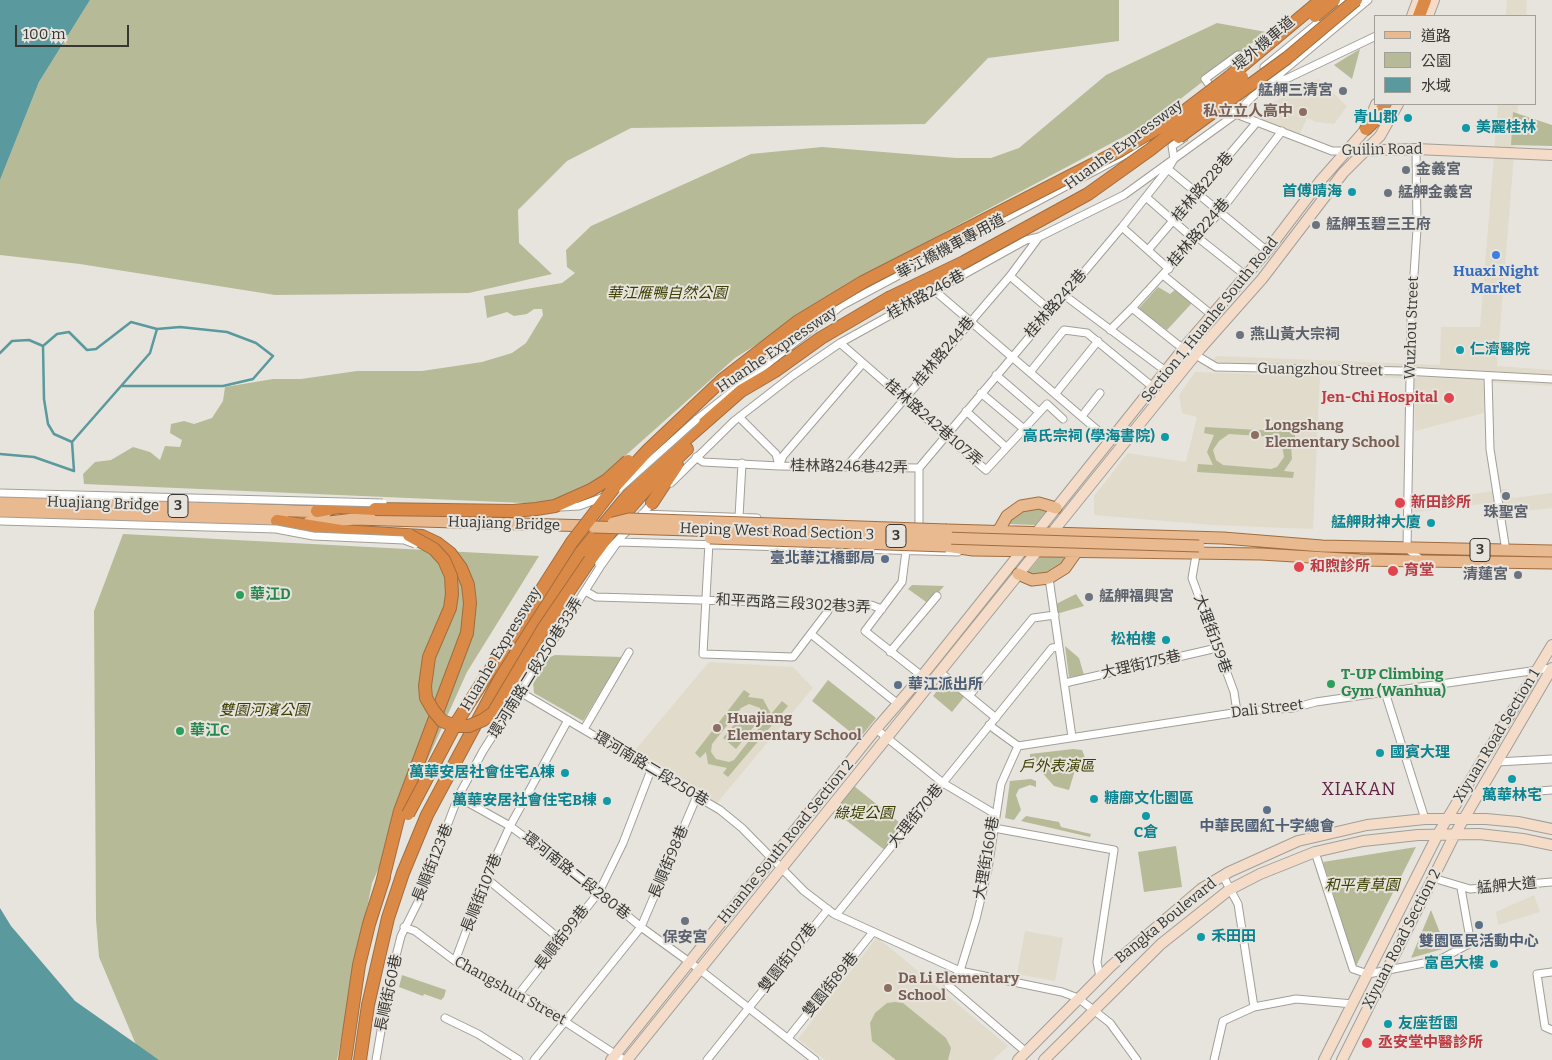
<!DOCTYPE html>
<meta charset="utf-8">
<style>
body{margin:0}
#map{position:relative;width:1552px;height:1060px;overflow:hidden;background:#e7e4dd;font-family:Bitter,"Noto Sans TC",serif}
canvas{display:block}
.legend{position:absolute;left:1374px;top:15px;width:162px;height:90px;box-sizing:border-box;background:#e7e4dd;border:1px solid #a19f99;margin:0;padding:6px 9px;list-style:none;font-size:15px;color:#383734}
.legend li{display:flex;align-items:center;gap:10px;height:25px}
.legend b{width:25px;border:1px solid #a19f99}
.scale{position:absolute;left:15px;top:25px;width:114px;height:22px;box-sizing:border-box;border:2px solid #383734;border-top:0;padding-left:6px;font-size:15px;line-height:18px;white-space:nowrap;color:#383734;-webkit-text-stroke:4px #e7e4dd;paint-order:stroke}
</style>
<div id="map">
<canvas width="1552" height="1060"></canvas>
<ul class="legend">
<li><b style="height:6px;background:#e9b990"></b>道路</li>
<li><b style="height:14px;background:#b7ba97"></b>公園</li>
<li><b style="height:14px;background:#5a999d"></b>水域</li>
</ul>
<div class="scale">100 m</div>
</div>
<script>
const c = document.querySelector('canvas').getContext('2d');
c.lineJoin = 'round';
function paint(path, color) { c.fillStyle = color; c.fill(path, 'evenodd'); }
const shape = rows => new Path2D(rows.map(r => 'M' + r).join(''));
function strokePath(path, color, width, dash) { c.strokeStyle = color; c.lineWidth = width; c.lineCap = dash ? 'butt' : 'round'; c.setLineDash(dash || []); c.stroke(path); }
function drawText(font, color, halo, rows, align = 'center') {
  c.font = font + ' Bitter,"Noto Sans TC",serif'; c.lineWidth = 4; c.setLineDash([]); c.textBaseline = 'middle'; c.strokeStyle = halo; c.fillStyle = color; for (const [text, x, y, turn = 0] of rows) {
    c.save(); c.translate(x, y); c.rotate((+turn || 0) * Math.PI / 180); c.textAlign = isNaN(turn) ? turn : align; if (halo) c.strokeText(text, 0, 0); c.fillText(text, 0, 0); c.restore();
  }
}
const built = shape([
 [1507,0,1527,0,1526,16,1506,16],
 [1318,79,1347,106,1334,124,1316,122,1307,118,1300,134,1261,119,1266,106],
 [1498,104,1518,104,1497,366,1552,370,1552,386,1485,382,1484,413,1415,431,1414,379,1206,369,1216,356,1440,365,1441,327,1480,327],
 [1195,372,1320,376,1313,529,1212,525,1094,515,1094,496,1128,453,1186,462,1197,417,1182,413,1179,395],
 [1506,489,1513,498,1552,493,1552,508,1495,514,1491,503,1415,512,1414,503],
 [709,662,793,667,813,688,717,803,635,750],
 [1534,895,1540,912,1498,925,1496,912],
 [1025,931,1063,938,1055,981,1017,974],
 [877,937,1008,1046,993,1060,825,1060,798,1039]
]);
const green = shape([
 [90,0,1119,0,1119,41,988,58,925,124,631,128,567,161,518,210,519,243,552,274,469,293,275,295,80,264,0,255,0,180,39,82],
 [1217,23,1266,32,1151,122,885,264,735,358,570,505,84,484,83,474,95,462,111,460,133,447,150,452,160,460,165,446,180,447,182,440,170,433,171,424,184,421,194,424,212,418,223,401,225,387,273,379,301,379,357,371,422,371,482,362,512,353,526,343,543,315,542,309,534,309,527,314,514,316,507,312,487,318,484,296,562,283,575,273,567,267,566,250,591,226,751,154,822,147,956,158,991,158,1019,148,1106,75],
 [1360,49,1352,79,1334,65],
 [1513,112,1552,125,1552,146,1511,145],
 [1158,287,1170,294,1175,290,1192,303,1167,330,1138,309],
 [1205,427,1295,432,1295,439,1286,439,1291,446,1292,459,1284,471,1294,472,1293,478,1197,472,1198,464,1213,465,1207,452,1214,435,1204,433],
 [1229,434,1274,437,1282,445,1284,457,1277,467,1271,469,1223,465,1216,460,1213,450,1219,441],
 [1030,506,1047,510,1035,525,1008,524,1012,516],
 [123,534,539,556,467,672,372,883,337,1060,159,1060,137,1047,99,957,96,919,94,611],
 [1041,556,1063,557,1066,561,1059,568,1037,578,1028,572],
 [912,585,944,586,929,604,908,589],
 [1076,594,1084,606,1056,614,1056,604],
 [1065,646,1079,658,1084,675,1069,677],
 [555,655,622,657,583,721,534,693,533,682,548,658],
 [828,680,876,718,859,739,812,701],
 [945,681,964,697,952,712,933,696],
 [744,690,750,694,748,697,763,699,771,714,782,701,788,706,728,777,723,773,727,768,708,764,706,752,700,758,695,753],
 [749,704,760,708,763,716,762,724,734,760,729,762,716,759,711,752,712,744,741,708],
 [742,715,755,725,736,749,723,738],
 [1073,749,1082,750,1086,760,1075,770,1069,790,1054,786,1030,759,1030,754],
 [1031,779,1036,781,1036,787,1030,785,1019,789,1016,795,1021,810,1014,820,1005,818,1010,781],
 [854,786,905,827,886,851,834,811],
 [1026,816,1059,822,1061,827,1091,834,1090,837,1021,821],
 [1176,846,1182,887,1144,892,1138,852],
 [1416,847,1356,966,1323,862],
 [1431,910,1446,948,1411,958],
 [402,975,446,990,444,997,441,1000,424,994,423,996,399,987],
 [895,1002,903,1003,946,1038,951,1048,948,1060,896,1060,872,1041,870,1023,875,1013,887,1003]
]);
const water = shape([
 [0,0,90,0,39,82,0,180],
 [0,908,11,926,75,1001,159,1060,0,1060]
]);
const stream = shape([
 [0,353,12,341,29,340,43,346],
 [72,442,54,434,48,424,44,399,43,346,57,334,69,332,87,350,96,349,131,322,157,329,180,327,227,332,256,343,273,356,253,379,223,386,122,386],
 [0,454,34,457,74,471,72,442,150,353,157,329]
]);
const street = shape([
 [1264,67,1346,0],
 [1273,80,1286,79,1376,36],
 [1214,91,1205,79,1238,55,1249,56],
 [1224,103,1236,114,1332,151,1347,151],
 [1416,149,1417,229,1411,320,1407,548,1422,561],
 [1168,169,1267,251],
 [1146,197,1195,240],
 [1122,227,1169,269],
 [1197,237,1245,275],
 [1148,250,1257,122],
 [1163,275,1212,315],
 [1010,276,1051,311],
 [935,291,1110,441],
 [1064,295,1167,372],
 [1132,308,1177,344,1216,367,1404,371,1552,379],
 [1110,330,1132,308,1219,213,1282,131],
 [840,343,986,470,1047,404,1063,419],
 [1031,371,1064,330,1087,333,1154,388],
 [996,375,1039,412],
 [1488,376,1490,449,1506,551],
 [981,393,1024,429],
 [1056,393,1098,341],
 [966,411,1006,447],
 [1082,416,1100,393],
 [739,417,776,454,779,465],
 [696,420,841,306,1136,149,1166,130],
 [696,457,703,462,779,466,919,468],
 [779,466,783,456,863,363],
 [847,466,1010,276,1039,237],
 [671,483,734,421,792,376,840,343,1026,240,1039,237,1124,195,1236,114,1252,97,1368,0],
 [642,514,757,518],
 [739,517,742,463],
 [637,520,653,502],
 [919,524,919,468,1122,227,1168,169,1174,159,1172,146,1184,138],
 [618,542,958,552],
 [709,542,703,654,793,657,828,611,829,605],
 [906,551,902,582,865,631,922,676],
 [1196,555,1192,578,1234,692,1237,712],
 [596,562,630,528],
 [1049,578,1072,737],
 [585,591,596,597,871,605,882,609],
 [811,634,898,704],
 [890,652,937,596],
 [940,672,996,718],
 [1065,683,1217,648],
 [520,692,720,810,742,828,804,891,834,914,960,971,1062,992,1078,998,1110,1023,1137,1060],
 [1385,692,1425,819],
 [969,696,1033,618,1055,615],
 [989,725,1018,746,1246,711,1293,708,1316,702,1552,668],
 [584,729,629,652],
 [876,729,943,783,995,814],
 [1018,746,1001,784,988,869,976,919,960,971,948,985,1026,1052],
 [1497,762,1552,759],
 [1477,796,1552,790],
 [458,797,510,826,599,892,641,927,699,969,815,1060],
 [994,828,1114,850,1097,962,1100,977],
 [1315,852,1353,969,1368,974,1439,960,1469,944,1469,933,1461,888],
 [1223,876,1238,904,1254,1007],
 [486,878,561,940],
 [1433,878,1470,889,1552,882],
 [836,915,1052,648,1059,647],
 [404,927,415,931,455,961,544,1008,624,1060],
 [455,961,486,878,510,826,568,720],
 [1552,972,1537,974,1545,1027,1552,1030],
 [518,995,599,892,623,843,651,770],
 [445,1018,478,1034,519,1060],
 [788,1038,873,932],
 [376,1060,389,984,401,936,419,900,458,797,483,751,600,567,617,543],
 [534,1060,641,927,697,796],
 [707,1060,828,909],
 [1214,1060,1223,1021,1254,1007,1296,999,1353,1004]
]);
const secondary = shape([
 [1412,16,1418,0],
 [1428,16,1434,0],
 [1347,151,1416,149,1552,155],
 [611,1060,876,729,922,676,1187,344,1267,251,1321,180,1366,129,1376,104],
 [627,1060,1200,349,1262,279,1343,173,1380,136,1398,104],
 [1018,1060,1111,966,1201,889,1229,872,1298,841,1367,825,1425,819,1486,819,1518,822,1552,829],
 [1044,1060,1161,944,1229,890,1260,874,1315,852,1363,841,1418,835,1479,834,1523,839,1552,845],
 [1324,1060,1438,834,1552,645],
 [1342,1060,1455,834,1552,668]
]);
const primary = shape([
 [0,501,326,512],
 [0,512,285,521],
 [309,522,329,522,354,519,590,526],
 [947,530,1223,538,1322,546,1552,551],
 [999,530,1007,516,1021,506,1039,503,1056,508],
 [946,546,973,550,1261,554,1360,560,1552,563],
 [1018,574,1032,580,1049,578,1065,568,1077,551]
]);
const highway = shape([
 [1419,16,1425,0],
 [1366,129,1376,119,1385,104],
 [652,503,677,465],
 [317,511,338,507,375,509],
 [277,521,341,531,422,536,437,543,450,553,461,568,468,585,470,603,467,633,400,811,382,883],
 [590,560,621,518,656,478,687,449],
 [345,1060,359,965,369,924,384,877],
 [360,1060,368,1005,388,918,403,873,427,815,502,675,535,619,581,552,624,500,660,462,741,391,775,371,821,338,889,298]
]);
const streetBridge = shape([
 [620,488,696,420],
 [0,493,383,503],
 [561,507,579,506,604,497],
 [0,521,276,529,313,536,404,540,415,544],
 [497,716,530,663]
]);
const primaryBridge = shape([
 [613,523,629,519,947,530],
 [594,527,1199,546],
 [710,538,946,546]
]);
const highwayBridge = shape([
 [1315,16,1334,0],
 [1179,137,1287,58,1356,0],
 [889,298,964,262,1088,194,1151,149,1242,77],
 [375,509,513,511,536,509,555,506,591,490,607,480,628,461],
 [409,535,434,549,444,560,451,576,452,594,450,608,429,657,425,686,426,698,433,710,442,721,456,726,469,726,483,720,493,713,543,629,590,560],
 [408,814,455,725,572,542,616,485,648,450,722,380,797,322,863,282,1119,151,1178,116,1229,77,1321,0]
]);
const markers = [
 [1343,91,5,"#6b7280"],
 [1303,112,5,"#8d6e63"],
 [1408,118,5,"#0f9aa8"],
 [1466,128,5,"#0f9aa8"],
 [1406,170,5,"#6b7280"],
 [1352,192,5,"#0f9aa8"],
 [1388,193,5,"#6b7280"],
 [1316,225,5,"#6b7280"],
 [1496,255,5,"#3f7fe0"],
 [1240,335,5,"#6b7280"],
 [1460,350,5,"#0f9aa8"],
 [1449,398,6,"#e0444e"],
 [1255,435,5,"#8d6e63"],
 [1165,437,5,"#0f9aa8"],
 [1506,496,5,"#6b7280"],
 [1400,503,6,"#e0444e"],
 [1431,523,5,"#0f9aa8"],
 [885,559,5,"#5c6f8a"],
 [1299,567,6,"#e0444e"],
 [1393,571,6,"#e0444e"],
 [1518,575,5,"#6b7280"],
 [240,595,5,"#2e9e5b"],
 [1089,597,5,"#6b7280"],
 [1166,640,5,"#0f9aa8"],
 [1331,684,5,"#2e9e5b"],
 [898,685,5,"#5c6f8a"],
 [717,728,5,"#8d6e63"],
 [180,731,5,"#2e9e5b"],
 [1380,753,5,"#0f9aa8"],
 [565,773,5,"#0f9aa8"],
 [1512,779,5,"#0f9aa8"],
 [1094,799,5,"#0f9aa8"],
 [607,801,5,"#0f9aa8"],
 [1267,810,5,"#5c6f8a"],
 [1146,816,5,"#0f9aa8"],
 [685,921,5,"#6b7280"],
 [1479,925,5,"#5c6f8a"],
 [1201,937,5,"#0f9aa8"],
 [1494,964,5,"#0f9aa8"],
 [888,988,5,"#8d6e63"],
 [1388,1024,5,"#0f9aa8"],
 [1367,1043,6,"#e0444e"]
];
const shields = [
 [178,506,20],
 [896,536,20],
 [1480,550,20]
];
const shieldNames = [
 ["3",178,506],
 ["3",896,536],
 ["3",1480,550]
];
const streetNames = [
 ["堤外機車道",1264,44,-40],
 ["Huanhe Expressway",1124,145,-36],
 ["Guilin Road",1382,150,-1],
 ["桂林路228巷",1203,187,-50],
 ["桂林路224巷",1199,233,-49],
 ["華江橋機車專用道",951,247,-28],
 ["桂林路246巷",926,295,-29],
 ["桂林路242巷",1056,304,-49],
 ["Section 1, Huanhe South Road",1210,320,-51],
 ["Wuzhou Street",1412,328,-88],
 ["Huanhe Expressway",777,350,-34],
 ["桂林路244巷",944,352,-50],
 ["Guangzhou Street",1320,370,1],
 ["桂林路242巷107弄",933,423,41],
 ["桂林路246巷42弄",849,467,1],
 ["Huajiang Bridge",103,504,2],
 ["Huajiang Bridge",504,524,2],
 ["Heping West Road Section 3",777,532,2],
 ["和平西路三段302巷3弄",793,604,3],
 ["大理街159巷",1212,634,70],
 ["Huanhe Expressway",501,649,-59],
 ["大理街175巷",1141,665,-13],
 ["環河南路二段250巷33弄",536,668,-58],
 ["Dali Street",1267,709,-7],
 ["Xiyuan Road Section 1",1497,736,-59],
 ["環河南路二段250巷",651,769,31],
 ["大理街70巷",916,816,-51],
 ["Huanhe South Road Section 2",786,842,-51],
 ["大理街160巷",987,858,-80],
 ["長順街98巷",669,862,-67],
 ["長順街123巷",433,863,-68],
 ["環河南路二段280巷",576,876,38],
 ["艋舺大道",1507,886,-5],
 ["長順街107巷",482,893,-68],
 ["Bangka Boulevard",1166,921,-39],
 ["長順街99巷",562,938,-52],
 ["Xiyuan Road Section 2",1402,939,-63],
 ["雙園街107巷",788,958,-52],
 ["雙園街89巷",831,985,-51],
 ["Changshun Street",510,991,29],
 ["長順街60巷",389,993,-78]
];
const worshipNames = [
 ["艋舺三清宮",1333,91,"right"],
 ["金義宮",1416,170],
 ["艋舺金義宮",1398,193],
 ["艋舺玉碧三王府",1326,225],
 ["燕山黃大宗祠",1250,335],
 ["珠聖宮",1506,513,"center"],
 ["清蓮宮",1508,575,"right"],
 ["艋舺福興宮",1099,597],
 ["保安宮",685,938,"center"]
];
const educationNames = [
 ["私立立人高中",1293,112,"right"],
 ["Longshang",1265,426],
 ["Elementary School",1265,443],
 ["Huajiang",727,719],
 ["Elementary School",727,736],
 ["Da Li Elementary",898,979],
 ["School",898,996]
];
const cultureNames = [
 ["青山郡",1398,118],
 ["美麗桂林",1476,128,"left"],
 ["首傅晴海",1342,192],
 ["仁濟醫院",1470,350,"left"],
 ["高氏宗祠 (學海書院)",1155,437],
 ["艋舺財神大廈",1421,523],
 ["松柏樓",1156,640],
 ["國賓大理",1390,753,"left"],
 ["萬華安居社會住宅A棟",555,773],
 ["萬華林宅",1512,796,"center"],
 ["糖廍文化園區",1104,799,"left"],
 ["萬華安居社會住宅B棟",597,801],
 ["C倉",1146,833,"center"],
 ["禾田田",1211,937,"left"],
 ["富邑大樓",1484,964],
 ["友座哲園",1398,1024,"left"]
];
const shopNames = [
 ["Huaxi Night",1496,272],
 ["Market",1496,289]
];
const parkNames = [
 ["華江雁鴨自然公園",667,294],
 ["雙園河濱公園",264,711],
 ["戶外表演區",1057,767],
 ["綠堤公園",864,814],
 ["和平青草園",1362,886]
];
const healthNames = [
 ["Jen-Chi Hospital",1438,398,"right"],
 ["新田診所",1411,503],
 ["和煦診所",1310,567],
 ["育堂",1404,571],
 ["丞安堂中醫診所",1378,1043]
];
const serviceNames = [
 ["臺北華江橋郵局",875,559,"right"],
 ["華江派出所",908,685,"left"],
 ["中華民國紅十字總會",1267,827],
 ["雙園區民活動中心",1479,942]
];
const leisureNames = [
 ["華江D",250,595],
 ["T-UP Climbing",1341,675],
 ["Gym (Wanhua)",1341,692],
 ["華江C",190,731]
];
const quarterNames = [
 ["XIAKAN",1359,790]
];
paint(built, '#e1dbcc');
paint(green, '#b7ba97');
paint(water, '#5a999d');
strokePath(stream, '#5a999d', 2.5);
strokePath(street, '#a29f98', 9);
strokePath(secondary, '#a29f98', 12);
strokePath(primary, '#a16d40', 13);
strokePath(highway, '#a16d40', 14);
strokePath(street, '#fff', 7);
strokePath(secondary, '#f4dcc8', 10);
strokePath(primary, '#e9b990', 11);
strokePath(highway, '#da8a46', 12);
strokePath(streetBridge, '#a29f98', 9, []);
strokePath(primaryBridge, '#a16d40', 13, []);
strokePath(highwayBridge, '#a16d40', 14, []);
strokePath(streetBridge, '#fff', 7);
strokePath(primaryBridge, '#e9b990', 11);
strokePath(highwayBridge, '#da8a46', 12);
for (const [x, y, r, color] of markers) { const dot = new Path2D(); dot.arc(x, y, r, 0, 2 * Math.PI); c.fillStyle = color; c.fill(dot); strokePath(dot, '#e7e4dd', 2); }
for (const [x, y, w] of shields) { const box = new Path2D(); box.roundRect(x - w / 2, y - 11.5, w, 23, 4); c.fillStyle = '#e7e4dd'; c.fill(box); strokePath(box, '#383734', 1); }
drawText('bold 14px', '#383734', null, shieldNames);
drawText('15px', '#383734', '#e7e4dd', streetNames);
drawText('bold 15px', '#5b616d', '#e7e4dd', worshipNames, 'left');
drawText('bold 15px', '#785e54', '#e7e4dd', educationNames, 'left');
drawText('bold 15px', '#0d838f', '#e7e4dd', cultureNames, 'right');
drawText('bold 15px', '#366cbe', '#e7e4dd', shopNames);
drawText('italic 15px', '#3d3f02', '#e7e4dd', parkNames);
drawText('bold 15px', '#be3a42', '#e7e4dd', healthNames, 'left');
drawText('bold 15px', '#4e5e75', '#e7e4dd', serviceNames);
drawText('bold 15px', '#27864d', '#e7e4dd', leisureNames, 'left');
c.letterSpacing = '1px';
drawText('18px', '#602247', '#e7e4dd', quarterNames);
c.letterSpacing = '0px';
</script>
